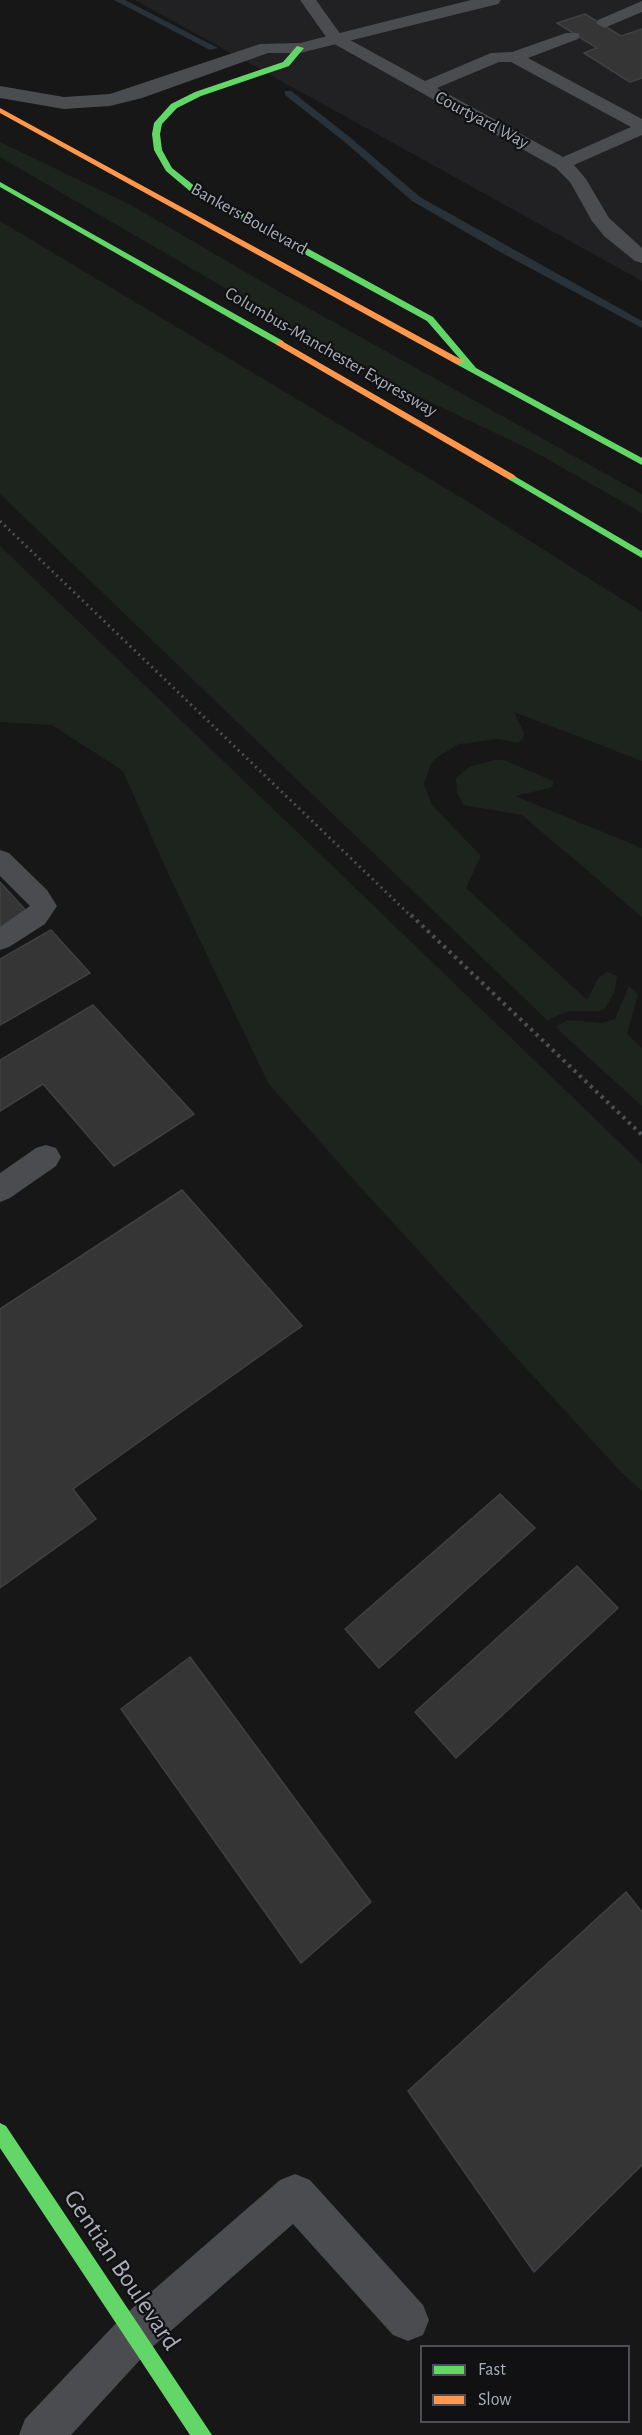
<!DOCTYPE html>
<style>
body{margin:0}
#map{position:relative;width:642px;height:2435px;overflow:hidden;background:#171717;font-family:"Alegreya Sans",sans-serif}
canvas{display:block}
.legend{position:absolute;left:420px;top:2345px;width:210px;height:78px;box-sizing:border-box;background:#111113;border:2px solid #4d4f55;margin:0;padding:8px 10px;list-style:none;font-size:18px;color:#a8adb8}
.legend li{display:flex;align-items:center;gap:12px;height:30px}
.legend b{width:30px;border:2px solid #4d4f55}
</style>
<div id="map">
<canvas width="642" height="2435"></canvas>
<ul class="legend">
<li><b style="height:8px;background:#63d668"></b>Fast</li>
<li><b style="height:8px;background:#ff974d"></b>Slow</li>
</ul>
</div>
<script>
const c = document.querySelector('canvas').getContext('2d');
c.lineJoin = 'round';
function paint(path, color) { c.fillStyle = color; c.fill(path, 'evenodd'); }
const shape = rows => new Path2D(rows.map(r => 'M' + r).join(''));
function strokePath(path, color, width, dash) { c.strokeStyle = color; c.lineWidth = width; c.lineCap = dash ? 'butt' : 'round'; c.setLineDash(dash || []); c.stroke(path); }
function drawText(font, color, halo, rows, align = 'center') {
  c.font = font + ' "Alegreya Sans",sans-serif'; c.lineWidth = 4.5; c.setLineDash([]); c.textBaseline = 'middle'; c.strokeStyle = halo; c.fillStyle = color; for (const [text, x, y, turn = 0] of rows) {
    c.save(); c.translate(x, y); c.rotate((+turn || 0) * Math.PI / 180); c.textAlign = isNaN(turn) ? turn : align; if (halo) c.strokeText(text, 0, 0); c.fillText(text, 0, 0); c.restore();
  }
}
const built = shape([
 [135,0,642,0,642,281]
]);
const green = shape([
 [0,142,131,205,278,291,642,494,642,513,533,451,378,377,0,157],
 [0,221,470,503,642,612,642,761,514,712,524,733,522,740,518,743,498,739,459,744,436,758,430,766,424,784,432,805,481,856,466,888,587,1000,599,977,607,972,617,976,614,993,605,1009,599,1011,569,1011,547,1020,0,494],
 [0,546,642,1164,642,1491,621,1472,353,1179,268,1083,167,871,123,771,52,725,0,722],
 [494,760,504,760,553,781,553,785,550,788,515,796,642,848,642,917,522,815,464,805,457,793,456,778,469,767],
 [629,986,638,994,627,1034,642,1048,642,1106,555,1027,568,1020,602,1023,615,1019]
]);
const stream = shape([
 [114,0,125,0,218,48,210,50,114,0],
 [285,91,291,91,352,139,420,197,642,321,642,328,502,253,412,201,346,143,285,95,285,91]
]);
const building = shape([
 [585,14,621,36,642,29,642,78,630,82,584,53,597,48,557,23,585,14],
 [0,882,30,915,0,931,0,882],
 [51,930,90,973,0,1025,0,959,51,930],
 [93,1005,194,1114,114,1166,43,1084,0,1111,0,1060,93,1005],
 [182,1190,302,1326,73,1489,96,1519,0,1588,0,1309,182,1190],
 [500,1494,535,1528,379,1668,345,1629,500,1494],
 [577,1566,618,1608,456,1758,415,1712,577,1566],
 [190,1657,371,1902,301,1963,121,1709,190,1657],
 [626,1892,642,1912,642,2165,534,2272,408,2091,626,1892]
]);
const pathFar1 = shape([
 [0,521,412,917]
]);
const path = shape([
 [411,915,642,1135]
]);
const lane = shape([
 [300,0,316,0,341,35,425,81,491,53,512,52,566,33,578,33,580,36,578,39,528,58,642,119,642,135,574,165,586,179,609,218,642,248,642,263,635,261,604,236,592,221,570,182,556,168,329,41,300,0],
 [499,62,511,62,631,127,563,157,437,88,499,62],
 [642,1,642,12,604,28,596,23,598,20,642,1],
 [0,850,9,853,47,890,57,906,45,924,9,947,0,950,0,927,30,906,0,876,0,850],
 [46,1145,56,1148,61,1157,56,1166,10,1198,0,1202,0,1173,36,1148,46,1145],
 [295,2174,310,2180,423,2305,429,2320,423,2335,408,2341,393,2335,293,2224,150,2349,71,2435,19,2435,25,2419,120,2319,280,2180,295,2174]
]);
const street = shape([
 [471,0,501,0,498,4,300,53,268,53,142,98,110,106,64,109,0,98,0,86,64,97,110,94,260,44,300,43,471,0]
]);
const fast = shape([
 [297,46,304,48,289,66,201,96,177,108,162,124,160,134,162,150,172,168,197,188,433,317,476,368,642,458,642,465,456,364,456,360,460,359,427,321,191,192,166,171,154,150,152,134,154,123,171,104,195,92,283,62,297,46],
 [0,182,283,341,284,343,277,345,0,187,0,182],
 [511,474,642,551,642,558,508,479,508,475,511,474],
 [0,2123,6,2126,212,2435,190,2435,0,2148,0,2123]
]);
const slow = shape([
 [0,108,462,360,464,362,456,364,0,113,0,108],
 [280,340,514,475,516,477,508,479,277,345,276,343,280,340]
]);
const farStreetnames = [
 ["Courtyard Way",482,120,28],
 ["Bankers Boulevard",249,219,29],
 ["Columbus-Manchester Expressway",331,352,30]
];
const nearStreetnames = [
 ["Gentian Boulevard",122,2270,56]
];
paint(built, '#212123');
paint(green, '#1d241e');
paint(stream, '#2a3239');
paint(building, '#353536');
strokePath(building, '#3f4043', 1.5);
strokePath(pathFar1, '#4d4e52', 3, [2, 4]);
strokePath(path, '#4d4e52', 4, [3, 4.5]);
paint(lane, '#4b4c50');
paint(street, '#4b4c50');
paint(fast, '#63d668');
paint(slow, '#ff974d');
drawText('18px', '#a8adb8', '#111113', farStreetnames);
drawText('26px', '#a8adb8', '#111113', nearStreetnames);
</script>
